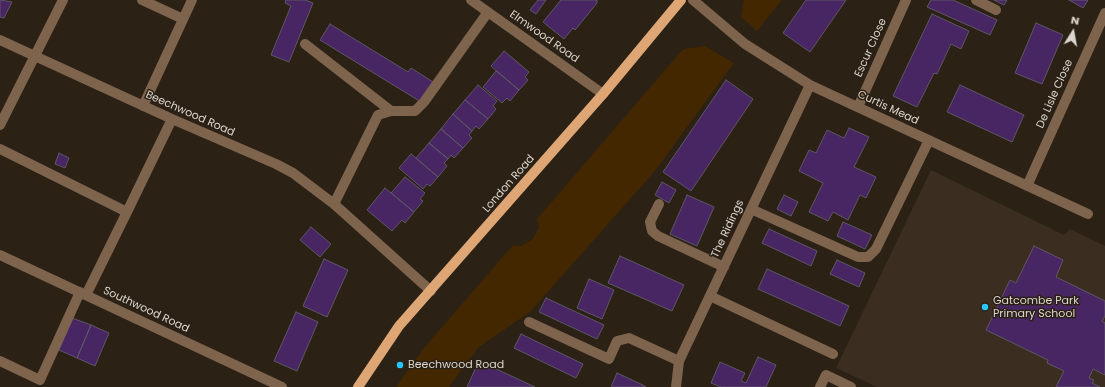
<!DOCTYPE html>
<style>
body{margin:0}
#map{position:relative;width:1105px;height:387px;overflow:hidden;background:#2b2115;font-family:Poppins,sans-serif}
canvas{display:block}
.north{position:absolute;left:1053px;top:12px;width:40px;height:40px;-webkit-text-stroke:3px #2b2115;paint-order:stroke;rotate:11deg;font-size:11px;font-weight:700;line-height:16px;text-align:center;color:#dcd5cd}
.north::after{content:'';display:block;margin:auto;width:14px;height:18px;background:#dcd5cd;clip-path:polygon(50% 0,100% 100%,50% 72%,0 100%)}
</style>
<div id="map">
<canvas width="1105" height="387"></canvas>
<div class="north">N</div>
</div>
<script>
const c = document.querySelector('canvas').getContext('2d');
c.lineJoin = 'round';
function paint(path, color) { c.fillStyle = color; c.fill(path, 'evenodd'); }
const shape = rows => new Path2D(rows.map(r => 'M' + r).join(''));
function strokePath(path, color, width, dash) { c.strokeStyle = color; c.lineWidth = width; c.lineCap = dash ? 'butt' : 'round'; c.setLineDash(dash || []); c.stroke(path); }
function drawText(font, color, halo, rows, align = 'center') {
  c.font = font + ' Poppins,sans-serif'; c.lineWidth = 3; c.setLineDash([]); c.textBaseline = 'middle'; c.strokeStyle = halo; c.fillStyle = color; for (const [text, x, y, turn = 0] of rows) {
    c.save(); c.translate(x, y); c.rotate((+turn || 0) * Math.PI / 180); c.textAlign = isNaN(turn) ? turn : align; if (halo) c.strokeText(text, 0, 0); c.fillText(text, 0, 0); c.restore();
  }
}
const education = shape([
 [931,170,1064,235,1070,229,1105,246,1105,387,877,387,836,368]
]);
const green = shape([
 [744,0,782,0,757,31,741,17],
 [705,46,734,63,655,171,530,312,479,347,449,387,396,387,423,349,513,245,521,246,533,239,539,227,537,219,683,49]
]);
const building = shape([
 [0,0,12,2,4,18,0,17,0,0],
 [286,0,305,0,313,3,289,62,271,55,291,6,285,3,286,0],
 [538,0,546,0,536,14,530,10,538,0],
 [561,0,597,0,597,3,575,30,573,28,564,39,543,22,561,0],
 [806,0,846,0,810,52,783,33,806,0],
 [931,0,953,0,997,20,990,35,927,7,931,0],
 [994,0,1007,0,1004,5,994,0],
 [1069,0,1088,0,1083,8,1069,0],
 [932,14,969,31,961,49,951,44,937,74,934,73,917,107,893,96,932,14],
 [1036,23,1063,35,1042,84,1015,73,1036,23],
 [330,24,408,72,411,68,433,82,421,102,320,40,330,24],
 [504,51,529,72,525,77,528,80,519,90,491,66,504,51],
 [496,71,519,90,510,101,507,98,502,103,483,87,496,71],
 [726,80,753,99,691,191,663,172,726,80],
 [478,85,497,101,493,106,496,109,488,119,465,100,478,85],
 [960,85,1024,115,1012,142,947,112,960,85],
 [465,100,488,119,479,129,476,126,472,131,453,114,465,100],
 [453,114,472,131,469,135,472,138,463,148,441,129,453,114],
 [849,128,869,137,854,167,876,177,866,198,860,195,848,220,833,212,828,221,809,212,823,183,799,171,809,150,816,153,827,130,844,138,849,128],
 [441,129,463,148,454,158,451,155,448,159,429,143,441,129],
 [429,143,448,159,444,163,447,166,438,177,416,158,429,143],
 [59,153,69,158,65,168,55,164,59,153],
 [411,154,438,177,430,186,427,184,423,189,399,168,411,154],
 [405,177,425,193,420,199,423,201,414,212,391,193,405,177],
 [662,182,676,190,669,203,655,195,662,182],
 [385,188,414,212,405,223,402,220,392,231,367,210,385,188],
 [687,195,714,207,697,246,670,234,687,195],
 [784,195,798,202,791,216,777,209,784,195],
 [843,222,872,235,865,249,837,236,843,222],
 [311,227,331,244,320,257,300,240,311,227],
 [769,229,817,251,811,266,762,243,769,229],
 [1034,246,1063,260,1056,277,1105,301,1105,316,1102,321,1105,323,1105,375,1093,369,1089,378,1094,380,1092,383,1100,387,1056,387,1064,371,1047,363,1048,360,986,330,1010,280,1016,283,1034,246],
 [620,256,684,285,672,311,608,283,620,256],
 [324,259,348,270,327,317,303,306,324,259],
 [837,260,865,273,859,287,830,274,837,260],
 [767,269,849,306,840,326,758,289,767,269],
 [589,279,614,290,602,319,577,308,589,279],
 [546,298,604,325,597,339,539,312,546,298],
 [296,312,318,322,297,371,274,361,296,312],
 [72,318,91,325,77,358,59,350,72,318],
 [91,325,109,333,95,366,77,358,91,325],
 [521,334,583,364,576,378,514,348,521,334],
 [758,357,776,365,766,387,721,387,711,383,720,362,745,373,741,381,746,383,758,357],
 [479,361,535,387,467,387,479,361],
 [617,373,645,386,645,387,611,387,617,373]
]);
const minor = shape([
 [142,0,183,19],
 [471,0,603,94],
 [693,0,745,44,810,85,1088,214],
 [976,0,996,10],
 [0,40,172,119,276,164,293,173,334,204,431,291],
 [305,44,391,111],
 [143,106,192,0],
 [858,107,906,0],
 [0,125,63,0],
 [0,149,127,212,172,119],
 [1027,186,1105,13],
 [334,204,378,115,391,111,415,111,424,102,488,12],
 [659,204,650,222,652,231,658,236,724,267],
 [751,209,858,257,868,257,876,249,929,140],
 [0,255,282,387],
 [86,295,127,212],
 [710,296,833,354],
 [529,322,609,359,617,341,629,338,679,361],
 [0,361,40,380,80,292],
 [676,387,679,361,810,85],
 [820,387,826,375,851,387]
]);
const major = shape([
 [358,387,399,326,603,94,681,0]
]);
const markers = [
 [985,307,4,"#27c8ff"],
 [400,365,4,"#27c8ff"]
];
const streetNames = [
 ["Elmwood Road",544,37,35],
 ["Escur Close",871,48,-66],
 ["De Lisle Close",1055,94,-66],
 ["Curtis Mead",888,108,25],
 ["Beechwood Road",190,114,24],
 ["London Road",509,184,-49],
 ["The Ridings",728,229,-65],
 ["Southwood Road",146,310,25]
];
const poiNames = [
 ["Gatcombe Park",993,301],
 ["Primary School",993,314],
 ["Beechwood Road",408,365]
];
paint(education, '#3b2e21');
paint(green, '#422700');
paint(building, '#482563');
strokePath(building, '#5e5766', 1);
strokePath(minor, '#7f644d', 10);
strokePath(major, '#dda674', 10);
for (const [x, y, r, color] of markers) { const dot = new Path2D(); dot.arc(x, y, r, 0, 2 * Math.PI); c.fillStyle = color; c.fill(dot); strokePath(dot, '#2b2115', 1.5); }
drawText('11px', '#dcd5cd', '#2b2115', streetNames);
drawText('11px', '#dcd5cd', '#2b2115', poiNames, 'left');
</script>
